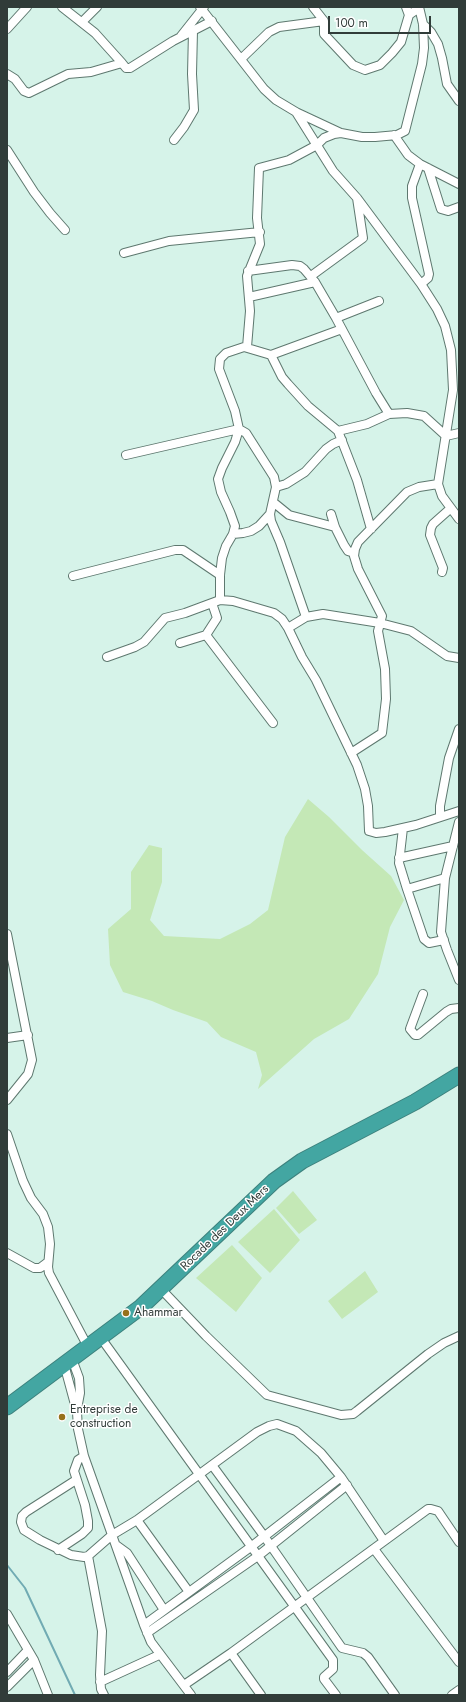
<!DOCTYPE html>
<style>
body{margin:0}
#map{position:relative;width:466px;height:1702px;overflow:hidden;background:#d6f3e9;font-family:Jost,sans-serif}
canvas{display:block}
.frame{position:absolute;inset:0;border:8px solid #313c39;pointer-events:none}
.scale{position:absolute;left:328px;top:16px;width:103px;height:18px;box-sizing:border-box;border:2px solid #313c39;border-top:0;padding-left:5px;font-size:12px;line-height:14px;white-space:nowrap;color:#313c39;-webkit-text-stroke:3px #fff;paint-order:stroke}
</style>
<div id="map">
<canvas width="466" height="1702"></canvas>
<div class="frame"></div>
<div class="scale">100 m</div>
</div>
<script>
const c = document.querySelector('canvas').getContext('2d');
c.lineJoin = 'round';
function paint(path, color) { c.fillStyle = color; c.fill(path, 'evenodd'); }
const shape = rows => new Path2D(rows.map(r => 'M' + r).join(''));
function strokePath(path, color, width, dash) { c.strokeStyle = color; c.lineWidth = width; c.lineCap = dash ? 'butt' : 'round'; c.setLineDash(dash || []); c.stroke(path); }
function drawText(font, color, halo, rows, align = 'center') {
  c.font = font + ' Jost,sans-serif'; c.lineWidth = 3; c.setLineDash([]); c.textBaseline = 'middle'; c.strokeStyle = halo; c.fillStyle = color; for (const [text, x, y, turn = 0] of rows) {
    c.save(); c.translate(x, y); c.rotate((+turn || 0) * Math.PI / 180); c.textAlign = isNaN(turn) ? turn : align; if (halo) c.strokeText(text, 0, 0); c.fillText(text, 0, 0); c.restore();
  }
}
const green = shape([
 [308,799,329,817,362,850,391,876,404,900,390,927,378,974,349,1019,314,1039,258,1089,262,1075,256,1052,221,1037,207,1022,173,1010,152,1001,123,992,110,965,108,929,131,909,131,872,149,845,162,848,162,882,150,920,164,936,220,939,250,924,268,910,285,837],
 [293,1191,317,1220,299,1234,276,1208],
 [274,1209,300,1240,270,1273,238,1242],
 [232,1245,262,1278,236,1312,196,1278],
 [365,1271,378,1292,342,1319,328,1301]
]);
const stream = shape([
 [7,1565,25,1588,75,1695]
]);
const street = shape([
 [62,7,95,33,122,63],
 [200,7,264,89,276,100,296,112,341,133],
 [313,7,324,21,324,34,353,65,365,70,380,65,392,53,401,42,409,15,419,8],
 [406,7,409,15],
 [82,22,97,7],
 [423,24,431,32,438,44,442,58,447,84,459,101],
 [7,29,27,7],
 [181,36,204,7],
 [241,59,269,32,279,27,324,21],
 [7,74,15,79,24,91,29,93,68,74,91,72,122,63,126,68,130,68,173,41,212,21],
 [296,112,333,171,357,198,421,284,437,309,445,326,451,350,453,390,438,484,442,496,459,519],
 [394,135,408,155,420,164,459,184],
 [174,140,184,127,194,110,192,74,193,31],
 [7,150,34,192,50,213,65,230],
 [420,164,412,186,412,198,429,274,428,278,421,284],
 [428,168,441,209,448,211,459,207],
 [124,253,169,241,260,232],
 [248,271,292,265,300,266,304,269,315,282,336,318,376,393,389,414],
 [311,276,363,238,357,198],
 [249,297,315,282],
 [336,318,379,301],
 [247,347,250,311,247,276,260,244,257,218,259,168,289,160,317,145,324,138,334,134,341,133,362,137,375,137,397,135,405,131,422,64,424,48,423,24,419,7],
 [271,355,282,377,288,384,308,406,338,431,357,480,371,529],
 [338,431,367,424,389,414,407,413,424,416,446,436,459,433],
 [126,455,239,429,246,433,274,477,276,487,270,514,271,521,280,542,306,617],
 [276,487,286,484,305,472,326,449,333,444,342,440],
 [273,502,289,515,335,527],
 [331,514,335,527,344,545,348,551,354,553],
 [233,534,243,533,251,531,259,526,270,514],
 [442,572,443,568,430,535,431,528,433,524,451,508],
 [73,576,175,550,183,550,220,575],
 [220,600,220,575,222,558,226,546,233,534,235,526,230,512,221,492,218,479,222,468,235,442,239,429,235,411,219,369,220,359,226,353,244,347,271,355,342,329],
 [288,628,306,617,323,614,380,623,411,631,447,656,459,658],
 [206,635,273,723],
 [180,643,206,635,217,618,212,603],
 [107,657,135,647,144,642,165,618,185,613,220,600,233,601,274,613,282,619,288,628,302,657,316,680,357,765,365,789,368,806,369,831,376,833,385,832,416,825,459,811],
 [351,753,382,733,386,699,385,669,378,631,382,616,358,569,354,556,355,549,358,542,407,492,419,487,438,484],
 [440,817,440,806,449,758,459,729],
 [459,822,445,878,441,932,447,950,459,980],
 [403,828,399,863,407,889,424,939,429,943,444,940],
 [399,858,453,846],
 [407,889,445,878],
 [7,934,32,1060,28,1074,7,1100],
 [423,994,410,1029,415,1035,418,1035,446,1012,451,1009,459,1008],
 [7,1038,28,1035],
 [7,1134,23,1181,31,1198,43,1214,48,1227,50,1244,48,1267,49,1273,88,1347],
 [7,1253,34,1268,40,1268,48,1262],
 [161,1289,206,1336,267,1395,341,1415,353,1414,357,1411,428,1354,444,1343,459,1336],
 [101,1338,333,1660,333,1669,324,1677,324,1679,336,1695],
 [72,1359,79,1378,80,1393,77,1409],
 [64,1364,77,1412,78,1429,84,1456,144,1625,151,1642,191,1695],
 [212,1465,264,1536,342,1648,363,1653,368,1657,395,1695],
 [76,1480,26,1512,22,1516,21,1522,24,1530,40,1540,71,1555,84,1557,88,1556,112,1535,137,1520,257,1432,269,1426,277,1424,296,1431,321,1453,341,1477,384,1541],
 [137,1520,189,1592],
 [116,1545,127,1553,164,1610],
 [374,1549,459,1662],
 [58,1550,82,1534,88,1528,88,1521,85,1505,74,1471,78,1460,84,1456],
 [88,1556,102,1631,100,1675,101,1689,104,1695],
 [7,1614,34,1660,48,1695],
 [144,1625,252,1546,341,1477],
 [147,1633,258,1556,347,1485],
 [231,1653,261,1695],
 [7,1672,28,1650],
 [100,1682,159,1655],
 [184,1685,231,1653,428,1509,431,1509,438,1511,459,1542],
 [7,1687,34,1660],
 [452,1695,459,1690]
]);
const highway = shape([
 [7,1407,141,1307,274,1181,302,1161,415,1102,459,1075]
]);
const markers = [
 [126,1313,4,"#97711b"],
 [62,1417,4,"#97711b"]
];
const streetNames = [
 ["Rocade des Deux Mers",225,1228,-44]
];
const poiNames = [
 ["Ahammar",134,1313],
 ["Entreprise de",70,1410],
 ["construction",70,1424]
];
paint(green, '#c4e8b6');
strokePath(stream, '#71abb3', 2);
strokePath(street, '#5e786f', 10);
strokePath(highway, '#3d817d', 17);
strokePath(street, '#fff', 8);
strokePath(highway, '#43a6a2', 15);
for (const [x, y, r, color] of markers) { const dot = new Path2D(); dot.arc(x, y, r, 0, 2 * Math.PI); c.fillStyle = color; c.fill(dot); strokePath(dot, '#fff', 1.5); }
drawText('12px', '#313c39', '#fff', streetNames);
drawText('12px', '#313c39', '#fff', poiNames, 'left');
</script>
